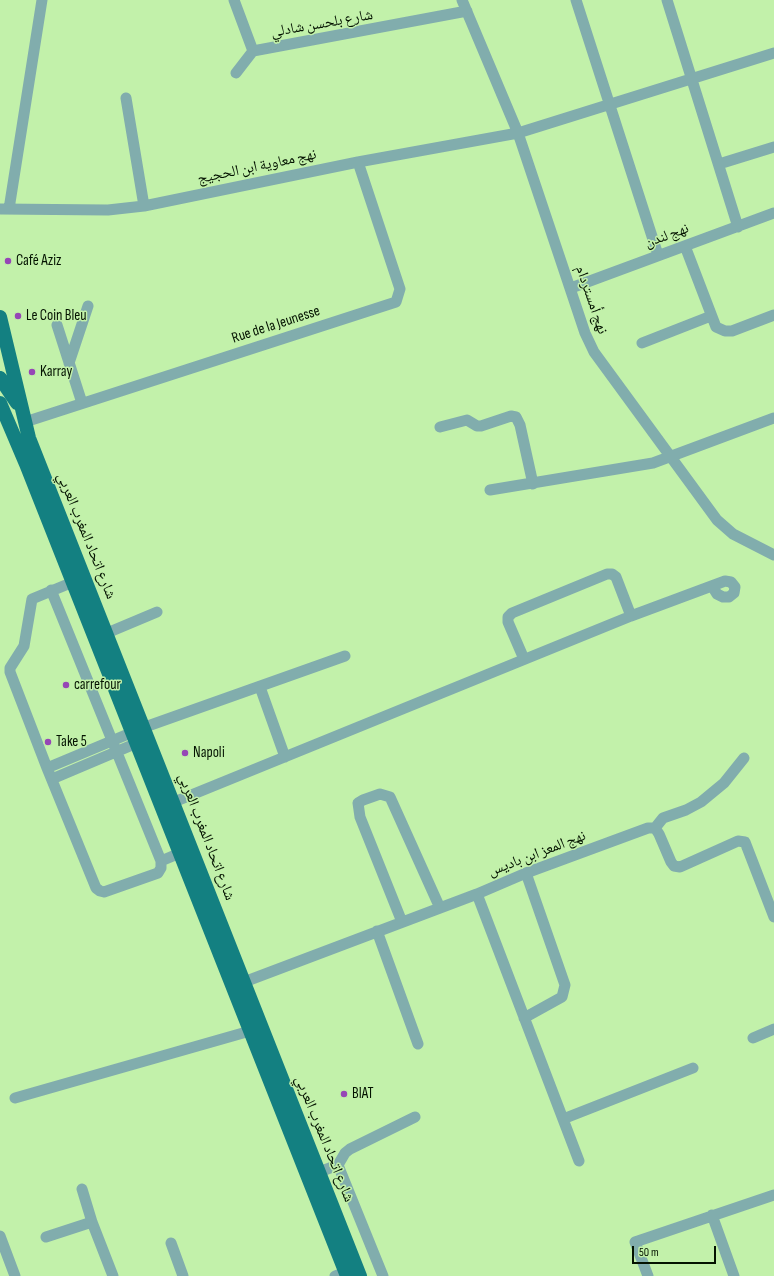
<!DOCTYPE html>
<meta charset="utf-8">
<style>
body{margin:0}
#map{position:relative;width:774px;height:1276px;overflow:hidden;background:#c2f1aa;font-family:"Sofia Sans Condensed",sans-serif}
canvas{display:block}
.scale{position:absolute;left:632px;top:1246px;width:84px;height:18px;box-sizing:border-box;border:2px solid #041300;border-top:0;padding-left:5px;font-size:12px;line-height:14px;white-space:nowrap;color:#041300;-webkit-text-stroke:3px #c2f1aa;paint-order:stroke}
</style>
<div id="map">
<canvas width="774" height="1276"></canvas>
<div class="scale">50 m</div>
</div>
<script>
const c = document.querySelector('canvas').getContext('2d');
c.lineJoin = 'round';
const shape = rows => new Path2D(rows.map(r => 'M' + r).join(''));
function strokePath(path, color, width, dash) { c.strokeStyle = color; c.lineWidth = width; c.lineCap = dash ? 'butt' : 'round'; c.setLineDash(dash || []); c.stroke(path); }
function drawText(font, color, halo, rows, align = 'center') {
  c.font = font + ' "Sofia Sans Condensed","Noto Naskh Arabic",sans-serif'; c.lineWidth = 3; c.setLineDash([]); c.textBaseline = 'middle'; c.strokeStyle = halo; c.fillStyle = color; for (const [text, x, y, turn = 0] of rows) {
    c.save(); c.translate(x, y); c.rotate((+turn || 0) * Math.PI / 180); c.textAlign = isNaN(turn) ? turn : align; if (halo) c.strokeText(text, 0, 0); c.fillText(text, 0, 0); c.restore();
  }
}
const minor = shape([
 [234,0,253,51],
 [462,0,518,133,585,333,594,352,717,520,733,534,774,555],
 [576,0,658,255],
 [667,0,738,227],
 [236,73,253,51,467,11],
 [126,98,144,206],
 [719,164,774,147],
 [0,209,108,210,144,206,358,162,518,133,774,53],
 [9,209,42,0],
 [685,246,716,327,725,331,732,331,774,315],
 [571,288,774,213],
 [57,325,82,403],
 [642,343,711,316],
 [69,363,88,306],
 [25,422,396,302,400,289,358,162],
 [440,427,467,420,477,426,481,426,511,416,516,417,520,425,533,484],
 [490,490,653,463,774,418],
 [73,582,32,599,24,646,10,668,10,672,47,768,96,888,100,891,104,892,158,873,161,868,161,861,180,853],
 [51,590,161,861],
 [107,633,157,612],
 [524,659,508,622,508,617,512,613,607,574,612,574,616,577,631,616],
 [260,687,285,757],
 [47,768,145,727,345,656],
 [52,779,137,743],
 [174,802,631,616,725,581,731,582,735,587,734,593,729,597,723,597,717,594,712,586],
 [655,828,663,818,686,810,701,802,724,783,744,758],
 [477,894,579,1161],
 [402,922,360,817,358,803,363,800,380,794,390,797,440,908],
 [377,931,418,1044],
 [244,982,477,894,526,873,648,828,655,828,659,834,671,862,674,866,680,867,738,841,745,842,774,917],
 [524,1018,562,997,565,985,526,873],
 [753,1038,774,1029],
 [15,1098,250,1031],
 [563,1119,693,1068],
 [338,1165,345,1153,350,1149,415,1117],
 [319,1172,338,1165,383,1276],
 [82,1189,92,1222,113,1276],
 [712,1215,734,1276],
 [0,1236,15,1276],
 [46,1237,92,1222],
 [171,1243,183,1276],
 [335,1276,345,1272],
 [648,1276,635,1242,774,1195]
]);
const major = shape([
 [0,317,29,438,360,1276],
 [0,378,17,403],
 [0,403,26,464,347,1276]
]);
const markers = [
 [8,261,4,"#9646b6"],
 [18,316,4,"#9646b6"],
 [32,372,4,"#9646b6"],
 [66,685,4,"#9646b6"],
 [48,742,4,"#9646b6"],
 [185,753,4,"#9646b6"],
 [344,1094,4,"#9646b6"]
];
const streetNames = [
 ["شارع بلحسن شادلي",322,24,-10],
 ["نهج معاوية ابن الحجيج",257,167,-12],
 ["نهج لندن",667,236,-20],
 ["نهج أمستردام",591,300,71],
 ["Rue de la Jeunesse",276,325,-18],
 ["شارع اتحاد المغرب العربي",86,536,68],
 ["شارع اتحاد المغرب العربي",206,837,69],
 ["نهج المعز ابن باديس",537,854,-21],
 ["شارع اتحاد المغرب العربي",324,1139,68]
];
const poiNames = [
 ["Café Aziz",16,261],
 ["Le Coin Bleu",26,316],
 ["Karray",40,372],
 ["carrefour",74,685],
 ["Take 5",56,742],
 ["Napoli",193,753],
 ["BIAT",352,1094]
];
strokePath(minor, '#81adad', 11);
strokePath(major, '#138081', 14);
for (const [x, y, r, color] of markers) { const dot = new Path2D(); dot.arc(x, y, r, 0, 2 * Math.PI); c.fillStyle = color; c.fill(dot); strokePath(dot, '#c2f1aa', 1.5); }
drawText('15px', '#041300', '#c2f1aa', streetNames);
drawText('15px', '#041300', '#c2f1aa', poiNames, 'left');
</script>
